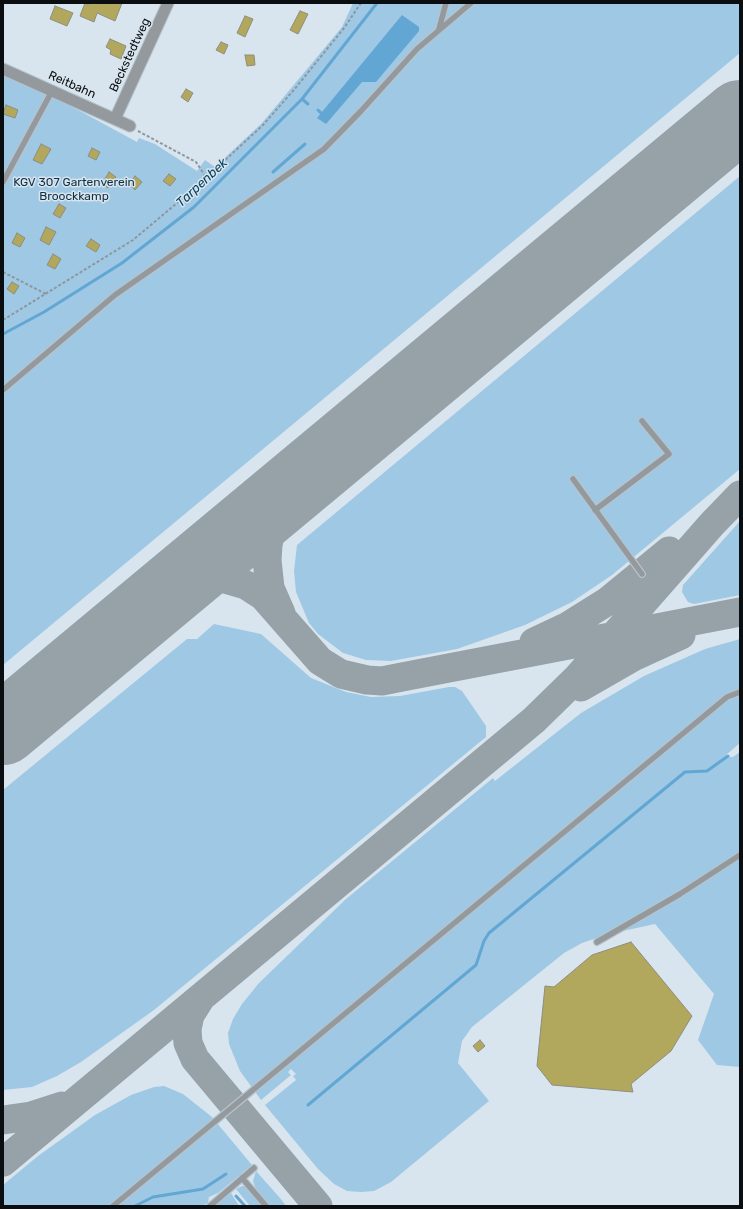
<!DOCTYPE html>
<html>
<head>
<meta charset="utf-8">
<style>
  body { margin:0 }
  #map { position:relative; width:743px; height:1209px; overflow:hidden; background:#d8e5ee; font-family:Rubik,sans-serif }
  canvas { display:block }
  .frame { position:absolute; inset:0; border:4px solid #0a0e11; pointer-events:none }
</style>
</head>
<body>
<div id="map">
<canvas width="743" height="1209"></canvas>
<div class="frame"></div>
</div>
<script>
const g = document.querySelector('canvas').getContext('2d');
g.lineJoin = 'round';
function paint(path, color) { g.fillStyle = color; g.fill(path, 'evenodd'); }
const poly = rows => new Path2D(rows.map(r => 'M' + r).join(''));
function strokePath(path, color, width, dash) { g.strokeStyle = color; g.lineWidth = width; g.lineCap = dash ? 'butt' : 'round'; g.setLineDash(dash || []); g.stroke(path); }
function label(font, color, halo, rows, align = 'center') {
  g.font = font + ' Rubik,sans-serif'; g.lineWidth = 3; g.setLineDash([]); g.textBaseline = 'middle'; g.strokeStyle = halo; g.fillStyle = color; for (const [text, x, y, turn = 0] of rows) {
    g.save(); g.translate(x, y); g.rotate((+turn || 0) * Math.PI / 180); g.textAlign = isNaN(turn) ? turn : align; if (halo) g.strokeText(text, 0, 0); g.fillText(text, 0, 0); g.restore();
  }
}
const green = poly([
  [353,3,740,3,740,53,3,665,3,73,45,92,137,142,139,138,155,144,197,171,205,160,215,167,262,123,342,27],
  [740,176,740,469,612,575,572,602,525,625,457,649,391,661,366,660,343,653,318,634,309,623,296,592,294,571,297,545],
  [740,521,740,595,694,604,688,602,682,592,683,585],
  [214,624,261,634,311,678,346,692,371,697,400,696,449,687,455,687,462,691,486,726,486,737,154,1010,81,1062,57,1076,32,1087,3,1090,3,790,187,639,197,639],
  [740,639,740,743,726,755,730,757,733,757,740,752,740,852,678,891,597,938,582,943,564,953,472,1027,462,1041,458,1063,489,1101,391,1182,374,1191,361,1192,347,1191,334,1184,318,1169,265,1105,296,1080,293,1076,296,1074,291,1069,288,1072,291,1075,261,1100,240,1071,229,1044,228,1033,233,1019,242,1004,259,983,346,899,493,778,495,781,581,713,644,676,705,649],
  [740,858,740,1067,717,1065,698,1040,714,994,655,924,618,932],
  [164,1086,183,1094,212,1117,252,1165,218,1193,209,1197,208,1203,201,1206,3,1206,3,1185,38,1156,95,1115,131,1095,154,1087],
  [256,1171,280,1198,286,1206,269,1206,256,1190,253,1181],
  [242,1186,245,1186,263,1206,250,1206,236,1189],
  [231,1193,239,1206,214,1206]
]);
const water = poly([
  [402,15,419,27,419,31,376,82,362,82,326,124,317,118]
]);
const stream = poly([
  [302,99,308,104],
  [318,110,321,113],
  [273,172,305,144],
  [3,334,44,312,122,263,194,207,302,99,377,3],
  [308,1105,476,965,484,941,489,933,685,772,707,771,728,756],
  [236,1196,245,1206],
  [135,1206,153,1197,203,1189,226,1174]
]);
const taxiway = poly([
  [168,592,186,583,209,578,222,578,246,585,263,596,320,661,341,674,367,680,382,681,402,677,740,612],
  [281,613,270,588,267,560,268,545,271,529,276,514,294,487],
  [534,642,568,626,608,601,669,551],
  [581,687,635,656,681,635],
  [200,999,190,1015,187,1029,188,1043,195,1059,318,1206],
  [3,1120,31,1116,62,1106],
  [3,1162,534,720,576,679,712,524,740,495]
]);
const runway = poly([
  [3,729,740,116]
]);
const building = poly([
  [85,3,88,5,89,3,122,3,115,21,97,13,94,22,80,16,85,3],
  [55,6,73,13,67,26,50,19,55,6],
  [300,11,308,14,298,34,290,30,300,11],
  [245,16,253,19,245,37,237,33,245,16],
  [110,39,126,46,121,59,110,54,111,50,106,47,110,39],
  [221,42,228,45,224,54,216,50,221,42],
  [245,55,254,55,255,65,247,66,245,55],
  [186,89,193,93,188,102,181,97,186,89],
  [6,105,18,110,15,118,3,114,6,105],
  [41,144,51,149,42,164,33,160,41,144],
  [92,148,100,152,96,160,88,156,92,148],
  [109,172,116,177,108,188,102,184,109,172],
  [169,174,176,179,170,186,163,181,169,174],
  [135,176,142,182,135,190,129,184,135,176],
  [59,204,66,208,60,218,53,214,59,204],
  [46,227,56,232,49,245,40,240,46,227],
  [17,233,25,238,20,247,12,243,17,233],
  [91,239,100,245,96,252,86,246,91,239],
  [53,254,61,259,55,269,47,265,53,254],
  [12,282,19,286,14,294,7,289,12,282],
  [631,942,692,1016,671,1051,631,1084,633,1092,552,1085,537,1066,545,986,554,987,592,955,631,942],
  [480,1040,485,1046,478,1052,473,1046,480,1040]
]);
const path = poly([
  [138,131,196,162,204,174,205,179],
  [3,272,46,294],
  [3,320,133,240,195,188,263,125,293,91,344,28,361,3]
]);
const service = poly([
  [439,29,446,3],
  [3,182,52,91],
  [3,390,115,295,324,149,361,111,417,49,471,3],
  [573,479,642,574],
  [595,510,669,454,642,421],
  [597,942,680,894,740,855],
  [242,1178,266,1206],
  [113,1206,727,697,740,692],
  [210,1206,254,1168]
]);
const minor = poly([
  [3,69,130,126],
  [115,119,168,3]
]);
const streetNames = [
  ["Beckstedtweg",130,55,-65],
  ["Reitbahn",72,85,24]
];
const parkNames = [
  ["KGV 307 Gartenverein",74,183],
  ["Broockkamp",74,197]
];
const waterNames = [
  ["Tarpenbek",202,183,-43]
];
paint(green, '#9fc8e5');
paint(water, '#62a7d4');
strokePath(stream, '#62a7d4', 3);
strokePath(taxiway, '#96a1a8', 29);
strokePath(runway, '#96a1a8', 72);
paint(building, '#b1a75d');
strokePath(building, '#8f8d80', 1);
strokePath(service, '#b7c3cb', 8);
strokePath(minor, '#b7c3cb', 13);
strokePath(path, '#8d979e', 2, [3, 2]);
strokePath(service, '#93999d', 5.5);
strokePath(minor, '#93999d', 11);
label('12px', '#0a0e11', '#d8e5ee', streetNames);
label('12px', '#102f42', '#d8e5ee', parkNames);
label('italic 13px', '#084260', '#d8e5ee', waterNames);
</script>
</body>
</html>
